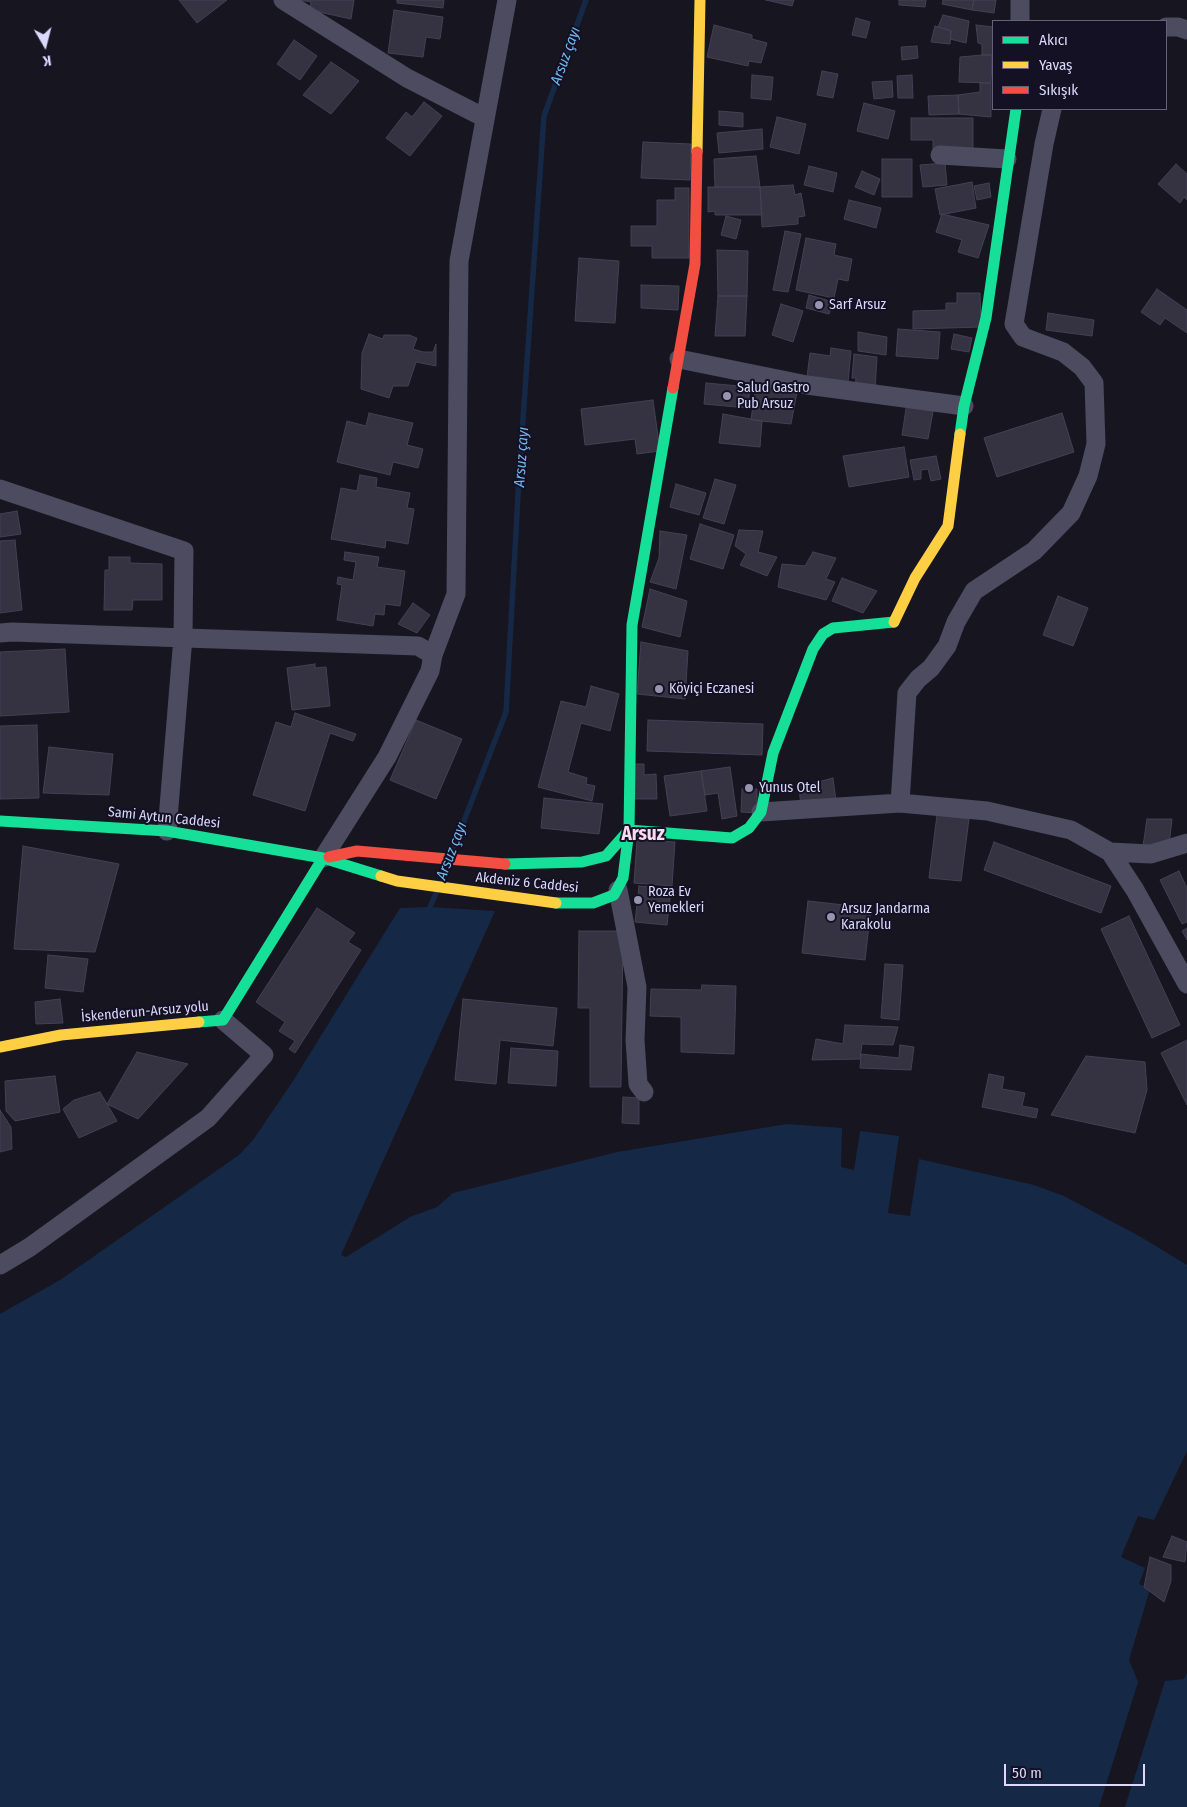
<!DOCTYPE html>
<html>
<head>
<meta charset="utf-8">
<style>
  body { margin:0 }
  #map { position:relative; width:1187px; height:1807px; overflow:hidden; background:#171520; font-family:"Fira Sans Condensed",sans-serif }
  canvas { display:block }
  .legend { position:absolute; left:992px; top:20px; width:175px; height:90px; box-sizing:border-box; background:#141124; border:1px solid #64617a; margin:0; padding:6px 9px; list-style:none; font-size:15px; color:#dbd8fb }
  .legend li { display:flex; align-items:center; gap:10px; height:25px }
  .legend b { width:25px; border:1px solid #64617a }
  .north { position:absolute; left:20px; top:20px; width:50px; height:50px; -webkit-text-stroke:4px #141124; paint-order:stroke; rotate:172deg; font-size:14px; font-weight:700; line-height:20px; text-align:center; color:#dbd8fb }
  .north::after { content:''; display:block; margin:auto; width:18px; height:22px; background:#dbd8fb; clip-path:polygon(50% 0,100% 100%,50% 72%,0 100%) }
  .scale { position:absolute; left:1004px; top:1764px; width:141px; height:22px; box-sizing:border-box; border:2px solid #dbd8fb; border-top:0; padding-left:6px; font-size:15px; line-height:18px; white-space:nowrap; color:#dbd8fb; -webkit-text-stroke:4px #141124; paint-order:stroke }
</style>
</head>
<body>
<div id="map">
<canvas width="1187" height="1807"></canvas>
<ul class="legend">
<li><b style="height:6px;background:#16e098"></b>Akıcı</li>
<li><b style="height:6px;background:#ffcf43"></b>Yavaş</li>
<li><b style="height:6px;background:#f24e42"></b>Sıkışık</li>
</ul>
<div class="north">K</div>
<div class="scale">50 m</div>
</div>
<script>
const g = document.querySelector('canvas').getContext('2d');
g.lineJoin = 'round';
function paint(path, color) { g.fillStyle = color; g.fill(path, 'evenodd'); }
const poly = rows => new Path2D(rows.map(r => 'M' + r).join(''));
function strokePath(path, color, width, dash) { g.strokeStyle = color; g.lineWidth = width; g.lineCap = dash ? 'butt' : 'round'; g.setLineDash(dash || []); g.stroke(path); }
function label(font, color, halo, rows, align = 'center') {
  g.font = font + ' "Fira Sans Condensed",sans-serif'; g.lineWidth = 4; g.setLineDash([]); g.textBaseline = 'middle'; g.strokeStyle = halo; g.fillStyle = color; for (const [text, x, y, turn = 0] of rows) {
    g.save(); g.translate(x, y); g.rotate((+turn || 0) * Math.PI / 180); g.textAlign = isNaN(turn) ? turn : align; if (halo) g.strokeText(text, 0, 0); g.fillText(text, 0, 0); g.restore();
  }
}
const water = poly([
  [430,907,495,911,341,1255,346,1257,410,1217,437,1207,453,1193,617,1152,787,1124,842,1128,841,1167,854,1170,860,1131,899,1136,888,1213,910,1216,919,1159,1034,1185,1064,1196,1141,1237,1187,1265,1187,1451,1154,1520,1138,1516,1121,1557,1145,1568,1139,1584,1150,1589,1129,1660,1138,1682,1099,1807,0,1807,0,1314,60,1280,239,1155,253,1140,293,1081,400,908],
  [1187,1673,1187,1807,1125,1807,1165,1681,1184,1679]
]);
const stream = poly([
  [452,852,506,712,519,477,544,116,586,0],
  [430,907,436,893]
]);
const building = poly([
  [179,0,227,0,197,23,179,0],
  [300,0,354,0,351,19,310,10,311,2,300,0],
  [397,0,444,0,443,8,397,3,397,0],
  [766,0,794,0,792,6,766,0],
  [899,0,926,0,925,7,899,5,899,0],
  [943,0,974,0,972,10,942,4,943,0],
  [974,0,996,0,994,13,972,10,974,0],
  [394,10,443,17,440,39,426,37,423,57,388,53,394,10],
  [943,15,969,21,966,43,950,39,951,31,938,27,943,15],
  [856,18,870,22,866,38,852,35,856,18],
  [714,25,752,35,752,39,767,43,761,63,749,61,748,66,707,57,714,25],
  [976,25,993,27,993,55,982,55,982,44,978,43,976,25],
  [935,26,951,31,950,44,931,42,935,26],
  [294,40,317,56,300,80,277,64,294,40],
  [917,46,918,58,902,60,901,47,917,46],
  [982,55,992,55,991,83,959,82,960,57,982,55],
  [331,62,359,81,331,114,303,95,331,62],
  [822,71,838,74,833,98,817,95,822,71],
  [752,75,773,77,771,100,751,98,752,75],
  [912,75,913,98,898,98,897,76,912,75],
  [892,81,893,97,874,99,872,82,892,81],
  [980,83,991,83,991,117,959,114,958,95,980,92,980,83],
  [958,95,959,114,929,115,928,96,958,95],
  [424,102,442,116,410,156,386,138,406,112,412,117,424,102],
  [864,103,895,111,888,139,857,131,864,103],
  [719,111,743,113,743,127,719,125,719,111],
  [777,117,806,124,799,154,770,147,777,117],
  [911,118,973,118,973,152,933,152,933,140,911,140,911,118],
  [762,129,763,149,719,153,717,133,762,129],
  [643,142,691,144,690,180,641,178,643,142],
  [756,156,760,187,715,187,714,159,756,156],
  [882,159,912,159,912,197,882,197,882,159],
  [945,163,947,185,923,187,920,165,945,163],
  [1176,164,1187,174,1187,200,1184,197,1180,203,1158,184,1176,164],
  [809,166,837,173,833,192,804,185,809,166],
  [862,171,880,179,874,195,855,187,862,171],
  [972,182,976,208,940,215,935,189,972,182],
  [989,183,991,197,977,200,974,186,989,183],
  [793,185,795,195,801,193,805,216,798,217,798,224,762,227,760,187,793,185],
  [708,187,760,187,762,215,715,215,715,211,708,212,708,187],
  [675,188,689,188,689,258,652,258,652,246,631,246,631,226,657,226,657,200,675,200,675,188],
  [849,200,881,208,876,228,844,219,849,200],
  [942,214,989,225,978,258,958,252,962,240,936,232,942,214],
  [726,216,741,220,736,239,721,235,726,216],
  [785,231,801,234,788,292,773,290,785,231],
  [806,238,836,244,834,255,852,259,848,281,838,279,834,298,796,290,806,238],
  [717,250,748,251,747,296,718,296,717,250],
  [579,258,619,261,615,323,575,321,579,258],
  [641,285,679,286,678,310,641,308,641,285],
  [1157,289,1187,310,1187,333,1165,318,1160,325,1141,312,1157,289],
  [957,293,980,293,981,327,913,329,913,311,946,310,946,303,957,303,957,293],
  [809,295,833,302,829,314,806,308,809,295],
  [718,296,747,296,745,336,715,336,718,296],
  [781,304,803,311,793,342,772,335,781,304],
  [1048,313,1094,320,1092,336,1046,330,1048,313],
  [898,329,940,332,938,359,896,356,898,329],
  [858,332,887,337,886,355,858,351,858,332],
  [369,334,383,339,384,335,409,335,417,338,413,349,423,352,433,352,436,344,436,366,416,362,408,386,393,386,389,398,361,389,362,353,369,334],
  [954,334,972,338,969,352,951,349,954,334],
  [831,348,851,351,848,382,807,377,810,353,830,356,831,348],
  [854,354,877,357,875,390,855,388,856,378,852,378,854,354],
  [706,383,750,387,748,408,704,404,706,383],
  [756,383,797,392,791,424,751,420,756,383],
  [653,400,660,451,637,454,635,439,585,445,581,409,653,400],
  [907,402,934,406,928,439,902,435,907,402],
  [369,413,413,423,407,445,423,449,418,468,393,462,390,475,337,462,347,421,366,426,369,413],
  [1062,413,1074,452,997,477,984,438,1062,413],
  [723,414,762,421,760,447,719,443,723,414],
  [904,447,909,477,849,487,843,456,904,447],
  [936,456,941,479,931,481,928,469,921,470,921,479,914,480,910,460,936,456],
  [360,475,377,478,376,487,410,493,407,508,414,509,408,544,386,540,385,548,331,539,341,488,357,491,360,475],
  [715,479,736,485,724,524,703,518,715,479],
  [676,484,706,493,699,515,670,507,676,484],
  [17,511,21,534,0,537,0,514,17,511],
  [700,524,734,535,723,569,690,559,700,524],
  [739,530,763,531,758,552,777,557,767,576,740,565,746,554,735,546,739,530],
  [660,531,687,535,676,589,650,582,659,558,660,531],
  [15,540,22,610,0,613,0,541,15,540],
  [345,552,379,557,377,567,405,571,400,606,385,604,384,615,375,614,373,626,337,620,342,585,337,584,338,577,353,580,356,562,344,560,345,552],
  [813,552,836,558,826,579,835,582,826,600,778,587,782,564,805,566,813,552],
  [109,557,130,557,130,563,162,564,162,600,133,600,132,610,104,610,105,570,109,570,109,557],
  [842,578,877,591,863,613,832,601,842,578],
  [650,589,687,601,680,637,642,627,650,589],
  [1058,596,1088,608,1073,646,1043,635,1058,596],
  [413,603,430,615,417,633,398,624,413,603],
  [641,642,688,651,685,699,637,694,641,642],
  [65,649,69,712,0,716,0,652,65,649],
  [315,664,315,668,326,667,330,706,292,710,287,668,315,664],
  [591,686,619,694,610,731,581,723,568,772,587,778,586,784,595,786,592,801,538,787,561,701,586,707,591,686],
  [295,713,356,734,353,741,330,733,305,811,253,795,276,722,291,727,295,713],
  [416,720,462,739,436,799,390,780,416,720],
  [648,720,763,724,762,755,647,751,648,720],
  [37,725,39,798,0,799,0,726,37,725],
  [49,747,113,754,109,795,43,793,49,747],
  [633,764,644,764,644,775,656,774,657,799,633,799,633,764],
  [730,767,737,816,722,819,718,793,705,795,701,771,730,767],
  [701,771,707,811,670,816,664,776,701,771],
  [833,778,836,801,801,807,799,787,833,778],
  [742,789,757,789,757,813,741,812,742,789],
  [544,798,603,804,599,834,541,828,544,798],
  [937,815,969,819,961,881,929,878,937,815],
  [1147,819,1172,819,1169,845,1143,846,1147,819],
  [637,840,675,842,672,886,634,883,637,840],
  [994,842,1111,886,1101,913,984,870,994,842],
  [23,846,119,864,95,952,14,949,23,846],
  [1179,871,1187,888,1187,922,1182,924,1160,880,1179,871],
  [639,886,671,889,667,925,635,922,639,886],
  [808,901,871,908,865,960,802,953,808,901],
  [317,908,355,933,348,942,361,950,295,1053,289,1049,295,1041,279,1031,285,1022,256,1002,317,908],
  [1129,916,1180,1025,1152,1038,1101,929,1129,916],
  [1187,928,1187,940,1182,931,1187,928],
  [579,931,623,931,621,1087,590,1087,590,1008,578,1008,579,931],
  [48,955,88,959,83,992,45,988,48,955],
  [885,964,903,965,899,1020,881,1018,885,964],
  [702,985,736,986,734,1054,681,1052,681,1017,650,1016,651,989,701,990,702,985],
  [60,999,63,1023,36,1024,35,1002,60,999],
  [463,999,557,1008,553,1046,500,1040,496,1084,455,1080,463,999],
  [845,1025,898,1027,893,1045,862,1044,860,1059,812,1060,816,1039,843,1044,845,1025],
  [1187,1040,1187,1105,1161,1053,1187,1040],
  [900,1045,914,1047,911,1070,860,1068,861,1054,899,1058,900,1045],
  [511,1048,558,1051,556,1086,508,1083,511,1048],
  [137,1052,188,1064,138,1119,107,1104,137,1052],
  [1086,1056,1145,1062,1147,1090,1135,1133,1051,1115,1086,1056],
  [989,1074,1004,1077,1002,1089,1025,1093,1022,1106,1038,1109,1036,1118,982,1107,989,1074],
  [55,1076,60,1112,15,1121,6,1111,5,1081,55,1076],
  [100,1092,117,1121,79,1138,63,1109,74,1100,100,1092],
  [623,1097,639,1098,639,1124,622,1123,623,1097],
  [0,1110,11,1127,12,1149,0,1152,0,1110],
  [1172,1536,1187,1542,1185,1562,1163,1557,1172,1536],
  [1150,1557,1171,1565,1171,1581,1164,1602,1144,1587,1150,1557]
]);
const street = poly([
  [283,0,407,78,485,118],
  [1020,0,1020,21],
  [1166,27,1178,27,1187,30],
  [940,155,1007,159],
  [679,359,807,385,964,406],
  [0,489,184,551,183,637,167,831],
  [0,633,12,632,418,646,433,655],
  [900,803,907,693,918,679,931,668,947,646,956,622,974,591,1034,551,1071,513,1088,476,1096,444,1094,383,1082,367,1063,352,1023,337,1014,324,1044,144,1052,109],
  [761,812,900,803,987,811,1071,830,1110,852,1135,890,1187,984],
  [1110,852,1151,854,1187,843],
  [323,858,387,757,430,671,433,655,456,594,459,261,507,0],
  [618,890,637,987,635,1040,638,1084,644,1092],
  [0,1265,30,1247,208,1118,264,1055,223,1020]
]);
const fast = poly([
  [960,434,964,406,986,318,1016,109],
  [0,821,167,831,323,858,381,876],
  [629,830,732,838,749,828,761,812,773,753,813,649,823,634,833,628,894,622],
  [505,864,582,862,606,856,629,830],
  [556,903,593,903,614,895,623,878,629,830,632,625,673,388],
  [199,1022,223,1020,323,858]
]);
const slow = poly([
  [697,152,700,0],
  [894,622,915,578,948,526,960,434],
  [381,876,397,881,556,903],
  [0,1047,61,1035,199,1022]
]);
const jam = poly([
  [673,388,695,264,697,152],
  [329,857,357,851,505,864]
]);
const markers = [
  [819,305,5,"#9694ae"],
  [727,396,5,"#9694ae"],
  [659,689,5,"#9694ae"],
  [749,788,5,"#9694ae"],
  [638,900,5,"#9694ae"],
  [831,917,5,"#9694ae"]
];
const poiNames = [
  ["Sarf Arsuz",829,305],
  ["Salud Gastro",737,388],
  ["Pub Arsuz",737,404],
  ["Köyiçi Eczanesi",669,689],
  ["Yunus Otel",759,788],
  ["Roza Ev",648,892],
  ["Yemekleri",648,908],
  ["Arsuz Jandarma",841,909],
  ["Karakolu",841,925]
];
const streetNames = [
  ["Sami Aytun Caddesi",164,818,6],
  ["Akdeniz 6 Caddesi",527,883,6],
  ["İskenderun-Arsuz yolu",145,1012,-5]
];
const waterNames = [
  ["Arsuz çayı",566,56,-70],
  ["Arsuz çayı",522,457,-86],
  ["Arsuz çayı",452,851,-69]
];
const districtNames = [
  ["Arsuz",643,835]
];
paint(water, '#152946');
strokePath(stream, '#152946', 5.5);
paint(building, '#353342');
strokePath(building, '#434153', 1);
strokePath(street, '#4c4b5f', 19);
strokePath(fast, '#16e098', 11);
strokePath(slow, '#ffcf43', 11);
strokePath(jam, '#f24e42', 11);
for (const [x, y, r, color] of markers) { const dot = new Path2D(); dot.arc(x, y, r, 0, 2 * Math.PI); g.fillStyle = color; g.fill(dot); strokePath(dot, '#141124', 2); }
label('14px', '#dbd8fb', '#141124', poiNames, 'left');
label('14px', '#dbd8fb', '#141124', streetNames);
label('italic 15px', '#70b9f1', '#141124', waterNames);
label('bold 19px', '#fbdaf0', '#141124', districtNames);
</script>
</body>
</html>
